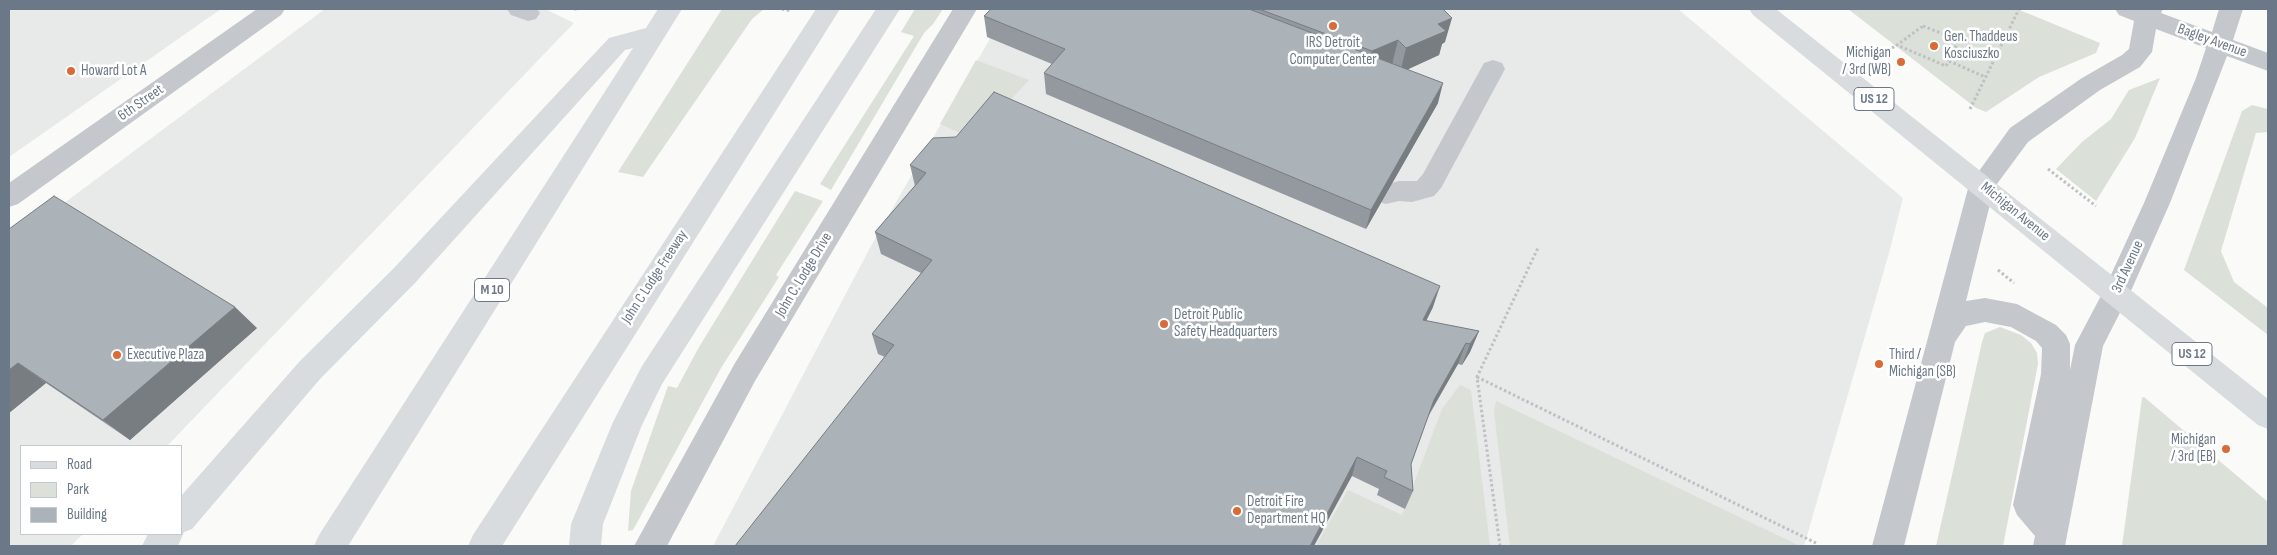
<!DOCTYPE html>
<html>
<head>
<meta charset="utf-8">
<style>
  body { margin:0 }
  #map { position:relative; width:2277px; height:555px; overflow:hidden; background:#fafaf8; font-family:"Sofia Sans Condensed",sans-serif }
  canvas { display:block }
  .frame { position:absolute; inset:0; border:10px solid #6b7887; pointer-events:none }
  .legend { position:absolute; left:20px; top:445px; width:162px; height:90px; box-sizing:border-box; background:#fff; border:1px solid #c4c9cf; margin:0; padding:6px 9px; list-style:none; font-size:15px; color:#6b7887 }
  .legend li { display:flex; align-items:center; gap:10px; height:25px }
  .legend b { width:25px; border:1px solid #c4c9cf }
</style>
</head>
<body>
<div id="map">
<canvas width="2277" height="555"></canvas>
<div class="frame"></div>
<ul class="legend">
<li><b style="height:6px;background:#d8dcdf"></b>Road</li>
<li><b style="height:14px;background:#dbe0d9"></b>Park</li>
<li><b style="height:14px;background:#abb2b8"></b>Building</li>
</ul>
</div>
<script>
const g = document.querySelector('canvas').getContext('2d');
g.lineJoin = 'round';
function paint(path, color) { g.fillStyle = color; g.fill(path, 'evenodd'); }
const poly = rows => new Path2D(rows.map(r => 'M' + r).join(''));
function strokePath(path, color, width, dash) { g.strokeStyle = color; g.lineWidth = width; g.lineCap = dash ? 'butt' : 'round'; g.setLineDash(dash || []); g.stroke(path); }
function label(font, color, halo, rows, align = 'center') {
  g.font = font + ' "Sofia Sans Condensed",sans-serif'; g.lineWidth = 5; g.setLineDash([]); g.textBaseline = 'middle'; g.strokeStyle = halo; g.fillStyle = color; for (const [text, x, y, turn = 0] of rows) {
    g.save(); g.translate(x, y); g.rotate((+turn || 0) * Math.PI / 180); g.textAlign = isNaN(turn) ? turn : align; if (halo) g.strokeText(text, 0, 0); g.fillText(text, 0, 0); g.restore();
  }
}
const built = poly([
  [9,9,221,9,9,157],
  [325,9,545,9,574,23,167,446,21,446,21,534,83,534,71,546,9,546,9,244],
  [1007,9,1678,9,1903,198,1889,253,1804,546,713,546,872,244]
]);
const green = poly([
  [722,9,764,9,752,19,643,177,618,172],
  [915,9,943,9,933,24,924,33,831,190,820,184,914,36,901,32],
  [1848,9,2017,9,2100,43,2096,53,2039,77,1986,112,1976,108],
  [976,60,1029,80,974,139,940,124],
  [2160,78,2135,138,2096,201,2056,169,2082,142,2111,119,2129,90],
  [2252,105,2268,109,2268,132,2256,133,2221,251,2234,282,2268,308,2268,335,2184,270,2242,111],
  [795,191,823,201,776,275,779,277,721,368,633,530,628,531,631,491,668,386,677,388,699,347],
  [2000,327,2021,335,2031,343,2037,353,2038,364,2003,546,1936,546,1982,342,1985,333],
  [1460,385,1471,390,1490,546,1316,546,1348,490,1402,515,1442,409],
  [2144,397,2268,502,2268,546,2122,546,2142,398],
  [1496,401,1798,545,1797,546,1510,546,1494,411]
]);
const path = poly([
  [574,9,577,9],
  [782,9,791,11],
  [1923,26,1959,40,1946,66,1897,45,1923,26],
  [1892,48,1897,45],
  [1949,61,1985,77],
  [1970,109,2019,9],
  [2048,169,2096,206],
  [1998,270,2014,283],
  [1477,377,1816,543],
  [1500,546,1477,377,1538,248]
]);
const minor = poly([
  [257,9,285,9,281,15,18,204,9,207,9,183,257,9],
  [507,9,537,9,540,13,536,19,528,21,511,15,507,9],
  [953,9,977,9,755,381,667,546,634,546,735,363,953,9],
  [2115,9,2163,9,2161,13,2212,32,2219,9,2243,9,2233,40,2268,53,2268,71,2227,56,2170,203,2130,293,2103,346,2065,546,2033,546,2035,536,2017,515,2013,505,2041,374,2042,348,2036,341,2011,327,1985,322,1966,326,1955,342,1904,546,1872,546,1969,185,2010,128,2082,78,2122,55,2129,49,2134,21,2119,15,2115,9],
  [2156,29,2206,48,2196,78,2144,203,2104,290,2075,345,2070,370,2070,344,2066,335,2056,325,2017,304,1985,298,1966,301,1994,188,2028,142,2100,90,2140,67,2152,52,2156,29],
  [1493,60,1502,63,1505,69,1441,188,1434,196,1412,202,1399,201,1386,204,1377,201,1373,194,1377,187,1399,181,1417,181,1423,174,1484,63,1493,60]
]);
const major = poly([
  [1749,9,1776,9,2268,399,2268,429,2258,425,1753,15,1749,9]
]);
const highway = poly([
  [658,9,682,9,348,546,314,546,319,535,633,48,625,50,414,284,320,379,192,529,184,532,178,546,142,546,148,534,181,534,181,496,300,361,394,268,609,38,646,28,658,9],
  [816,9,840,9,502,546,468,546,473,535,816,9],
  [876,9,900,9,662,384,642,425,603,524,601,546,569,546,571,524,613,422,642,366,876,9]
]);
const wall = poly([
  [991,9,1443,9,1445,42,1442,44,1439,55,1408,69,1438,103,1366,229,1046,94,1044,73,1052,64,987,37,984,16],
  [910,165,1433,307,1426,321,1479,331,1470,352,1462,365,1458,364,1428,417,1411,464,1413,491,1405,509,1377,495,1379,489,1352,476,885,357,878,354,872,334,921,273,881,254,875,232,915,186],
  [9,229,257,328,130,440,46,383,9,413]
]);
const shadedWall = poly([
  [1452,18,1445,42,1442,44,1439,55,1400,73,1406,48,1438,24],
  [1398,40,1392,65,1366,76,1372,51],
  [1443,83,1438,103,1366,229,1371,210],
  [1440,286,1433,307,1416,341,1423,320],
  [235,307,257,328,130,440,103,420],
  [1479,331,1470,352,1462,365,1470,344],
  [1466,343,1458,364,1426,419,1434,400],
  [18,363,46,383,9,413,9,370],
  [1357,457,1352,476,1314,546,1310,546]
]);
const building = poly([
  [991,9,1249,9,1443,83,1371,210,1044,73,1065,49,984,16,991,9],
  [1259,9,1443,9,1452,18,1438,24,1446,31,1406,48,1398,40,1372,51,1259,9],
  [994,92,1440,286,1423,320,1479,331,1470,344,1466,343,1434,400,1411,464,1413,491,1384,477,1387,471,1357,457,1310,546,735,546,894,345,872,334,932,260,875,232,926,173,910,165,933,138,956,137,994,92],
  [54,196,235,307,103,420,18,363,9,370,9,229,54,196]
]);
const markers = [
  [1333,26,5,"#da6a37"],
  [1934,46,5,"#da6a37"],
  [1901,62,5,"#da6a37"],
  [71,71,5,"#da6a37"],
  [1164,324,5,"#da6a37"],
  [117,355,5,"#da6a37"],
  [1879,364,5,"#da6a37"],
  [2226,449,5,"#da6a37"],
  [1237,511,5,"#da6a37"]
];
const shields = [
  [1874,99,40],
  [492,290,35],
  [2192,354,40]
];
const shieldNames = [
  ["US 12",1874,99],
  ["M 10",492,290],
  ["US 12",2192,354]
];
const poiNames = [
  ["Gen. Thaddeus",1944,37],
  ["Kosciuszko",1944,54],
  ["IRS Detroit",1333,43,"center"],
  ["Computer Center",1333,60,"center"],
  ["Michigan",1891,53,"right"],
  ["/ 3rd (WB)",1891,70,"right"],
  ["Howard Lot A",81,71],
  ["Detroit Public",1174,315],
  ["Safety Headquarters",1174,332],
  ["Executive Plaza",127,355],
  ["Third /",1889,355],
  ["Michigan (SB)",1889,372],
  ["Michigan",2216,440,"right"],
  ["/ 3rd (EB)",2216,457,"right"],
  ["Detroit Fire",1247,502],
  ["Department HQ",1247,519]
];
const streetNames = [
  ["Bagley Avenue",2212,41,20],
  ["6th Street",141,103,-35],
  ["Michigan Avenue",2015,212,39],
  ["3rd Avenue",2128,267,-65],
  ["John C. Lodge Drive",804,275,-59],
  ["John C Lodge Freeway",655,277,-57]
];
paint(built, '#e8e9e9');
paint(green, '#dbe0d9');
strokePath(path, '#bec0c3', 3, [2.5, 2.5]);
paint(minor, '#c4c7cb');
paint(major, '#d8dcdf');
paint(highway, '#d8dcdf');
paint(wall, '#93999e');
paint(shadedWall, '#787d81');
paint(building, '#abb2b8');
strokePath(building, '#787d81', 1);
for (const [x, y, r, color] of markers) { const dot = new Path2D(); dot.arc(x, y, r, 0, 2 * Math.PI); g.fillStyle = color; g.fill(dot); strokePath(dot, '#fff', 2); }
for (const [x, y, w] of shields) { const box = new Path2D(); box.roundRect(x - w / 2, y - 11.5, w, 23, 4); g.fillStyle = '#fff'; g.fill(box); strokePath(box, '#6b7887', 1); }
label('bold 14px', '#6b7887', null, shieldNames);
label('15px', '#6b7887', '#fff', poiNames, 'left');
label('15px', '#6b7887', '#fff', streetNames);
</script>
</body>
</html>
